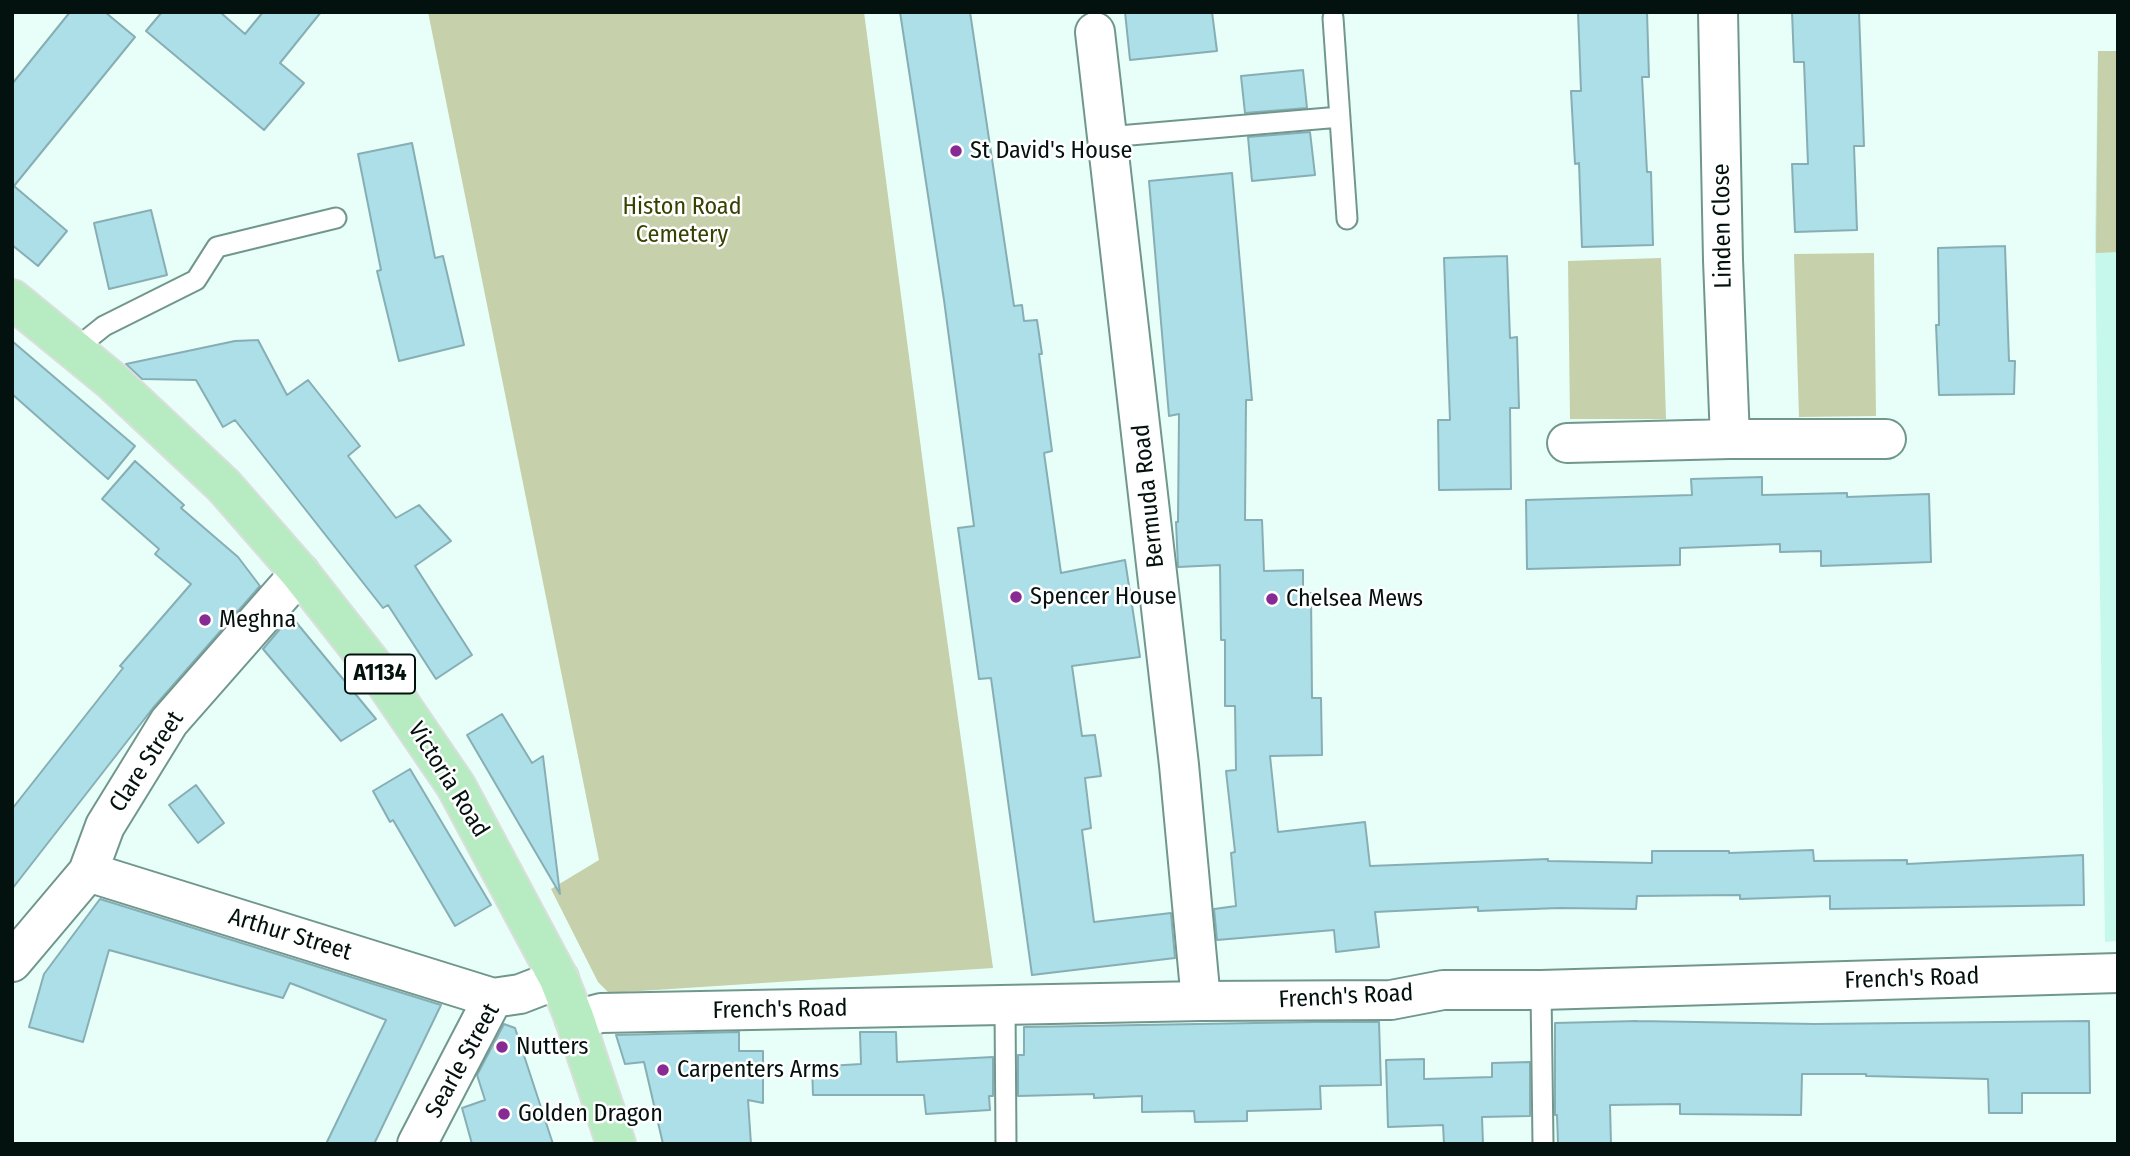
<!DOCTYPE html>
<html>
<head>
<meta charset="utf-8">
<style>
  body { margin:0 }
  #map { position:relative; width:2130px; height:1156px; overflow:hidden; background:#e7fff8; font-family:"Fira Sans Condensed",sans-serif }
  canvas { display:block }
  .frame { position:absolute; inset:0; border:14px solid #04120f; pointer-events:none }
</style>
</head>
<body>
<div id="map">
<canvas width="2130" height="1156"></canvas>
<div class="frame"></div>
</div>
<script>
const g = document.querySelector('canvas').getContext('2d');
g.lineJoin = 'round';
function paint(path, color) { g.fillStyle = color; g.fill(path, 'evenodd'); }
const poly = rows => new Path2D(rows.map(r => 'M' + r).join(''));
function strokePath(path, color, width, dash) { g.strokeStyle = color; g.lineWidth = width; g.lineCap = dash ? 'butt' : 'round'; g.setLineDash(dash || []); g.stroke(path); }
function label(font, color, halo, rows, align = 'center') {
  g.font = font + ' "Fira Sans Condensed",sans-serif'; g.lineWidth = 5; g.setLineDash([]); g.textBaseline = 'middle'; g.strokeStyle = halo; g.fillStyle = color; for (const [text, x, y, turn = 0] of rows) {
    g.save(); g.translate(x, y); g.rotate((+turn || 0) * Math.PI / 180); g.textAlign = isNaN(turn) ? turn : align; if (halo) g.strokeText(text, 0, 0); g.fillText(text, 0, 0); g.restore();
  }
}
const built = poly([
  [2098,51,2118,51,2118,941,2105,942,2095,238]
]);
const green = poly([
  [428,12,864,12,931,525,993,968,609,993,598,982,551,889,599,860],
  [2098,51,2118,51,2118,252,2096,253],
  [1874,253,1876,416,1799,417,1794,254],
  [1661,258,1666,419,1570,419,1568,261]
]);
const building = poly([
  [70,12,105,12,135,37,14,186,67,231,38,266,12,245,12,84,70,12],
  [162,12,220,12,245,34,263,12,321,12,280,63,304,83,264,130,146,31,162,12],
  [900,12,970,12,1014,306,1022,305,1024,321,1037,320,1042,354,1039,354,1052,451,1044,453,1061,573,1125,560,1140,657,1072,666,1082,736,1095,735,1101,776,1085,778,1091,828,1082,830,1094,922,1171,913,1175,958,1032,975,991,678,979,679,958,528,974,526,944,300,900,12],
  [1125,12,1212,12,1217,51,1130,60,1125,12],
  [1578,12,1647,12,1649,77,1642,77,1647,172,1651,172,1653,245,1582,247,1579,163,1575,164,1571,91,1581,91,1578,12],
  [1792,12,1859,12,1864,146,1854,146,1857,230,1795,232,1792,164,1808,164,1804,62,1794,62,1792,12],
  [1303,70,1307,108,1245,113,1241,76,1303,70],
  [1310,132,1315,175,1252,181,1248,137,1310,132],
  [412,143,435,258,443,256,464,345,399,361,377,271,381,270,358,154,412,143],
  [1232,173,1252,400,1246,400,1245,520,1262,520,1264,571,1303,570,1303,593,1311,593,1312,698,1321,698,1322,755,1270,756,1278,832,1365,822,1370,866,1548,859,1548,861,1652,863,1652,851,1729,851,1729,853,1813,850,1814,861,1907,860,1907,864,2083,855,2084,905,1830,909,1830,896,1740,899,1740,895,1637,896,1636,909,1560,908,1478,911,1478,907,1375,912,1379,947,1336,952,1334,930,1217,940,1214,909,1236,906,1231,853,1235,852,1226,771,1236,770,1235,706,1225,706,1225,640,1221,640,1220,565,1178,567,1176,522,1178,522,1179,414,1169,416,1149,181,1232,173],
  [151,210,167,275,109,289,94,223,151,210],
  [2005,246,2009,361,2015,361,2014,394,1939,395,1936,325,1939,325,1938,248,2005,246],
  [1507,256,1510,338,1517,337,1519,408,1510,408,1511,489,1439,490,1438,420,1450,420,1444,258,1507,256],
  [258,340,287,395,308,380,360,446,348,456,396,518,419,505,451,541,415,566,472,655,436,679,388,605,383,608,235,420,223,427,196,380,142,379,126,364,235,341,258,340],
  [12,341,135,446,108,479,12,394,12,341],
  [135,461,184,505,181,508,238,557,260,586,153,708,12,889,12,809,123,668,120,666,191,584,155,554,159,549,102,499,135,461],
  [1762,477,1762,495,1847,493,1847,497,1929,494,1931,562,1821,566,1821,551,1780,552,1780,544,1680,548,1680,565,1527,569,1526,500,1692,495,1691,479,1762,477],
  [291,616,376,719,341,741,263,649,291,616],
  [502,714,532,763,543,756,560,894,467,735,502,714],
  [410,769,491,905,455,926,393,820,390,822,373,791,410,769],
  [196,785,224,823,198,843,169,805,196,785],
  [100,899,441,1005,374,1144,326,1144,386,1020,290,983,283,998,109,950,83,1042,29,1027,44,974,100,899],
  [1637,1021,1815,1024,2089,1021,2090,1093,2022,1093,2022,1113,1989,1113,1988,1079,1866,1076,1866,1074,1802,1074,1801,1115,1680,1114,1680,1104,1610,1105,1611,1144,1558,1144,1557,1115,1555,1115,1555,1023,1637,1021],
  [1314,1022,1379,1022,1381,1085,1320,1086,1321,1109,1247,1111,1247,1121,1195,1122,1194,1111,1142,1112,1142,1096,1094,1098,1094,1094,1018,1096,1018,1055,1024,1055,1024,1027,1314,1022],
  [504,1024,515,1028,553,1144,472,1144,462,1108,485,1100,477,1075,504,1024],
  [739,1032,739,1051,763,1051,763,1103,748,1100,751,1144,663,1144,644,1062,625,1064,616,1035,739,1032],
  [860,1032,896,1032,897,1062,993,1057,993,1096,989,1096,990,1110,926,1114,924,1095,813,1095,812,1067,861,1064,860,1032],
  [1424,1059,1424,1079,1492,1077,1492,1063,1530,1062,1530,1116,1482,1117,1483,1144,1444,1144,1443,1125,1388,1127,1386,1060,1424,1059]
]);
const lane = poly([
  [1333,18,1347,219],
  [1107,137,1340,117],
  [74,350,104,326,196,280,217,247,336,218],
  [1541,990,1543,1144],
  [1005,1006,1006,1144]
]);
const street = poly([
  [1718,12,1723,260,1730,439],
  [1095,32,1179,765,1201,1001],
  [1567,443,1730,439,1886,439],
  [88,872,493,998],
  [12,962,88,872,105,826,169,722,300,573],
  [575,1020,601,1013,1201,1001,1391,1000,1443,990,1541,990,2118,973],
  [417,1144,493,998,520,994,559,979]
]);
const primary = poly([
  [12,299,111,380,224,486,300,573,381,676,456,786,559,979,575,1020,616,1144]
]);
const markers = [
  [956,151,7,"#882a94"],
  [1016,597,7,"#882a94"],
  [1272,599,7,"#882a94"],
  [205,620,7,"#882a94"],
  [502,1047,7,"#882a94"],
  [663,1070,7,"#882a94"],
  [504,1114,7,"#882a94"]
];
const shields = [
  [380,674,70]
];
const shieldNames = [
  ["A1134",380,674]
];
const poiNames = [
  ["St David's House",970,151],
  ["Spencer House",1030,597],
  ["Chelsea Mews",1286,599],
  ["Meghna",219,620],
  ["Nutters",516,1047],
  ["Carpenters Arms",677,1070],
  ["Golden Dragon",518,1114]
];
const parkNames = [
  ["Histon Road",682,207],
  ["Cemetery",682,235]
];
const streetNames = [
  ["Linden Close",1723,226,-91],
  ["Bermuda Road",1149,496,-96],
  ["Clare Street",147,762,-57],
  ["Victoria Road",448,780,58],
  ["Arthur Street",290,935,17],
  ["French's Road",1912,979,-2],
  ["French's Road",1346,997,-3],
  ["French's Road",780,1010,-1],
  ["Searle Street",463,1061,-61]
];
paint(built, '#c7f8ec');
paint(green, '#c6d0aa');
paint(building, '#acdfe7');
strokePath(building, '#87aeb4', 2);
strokePath(lane, '#71978d', 23);
strokePath(street, '#71978d', 42);
strokePath(primary, '#dcdedd', 42);
strokePath(lane, '#fff', 19);
strokePath(street, '#fff', 38);
strokePath(primary, '#b7ebc1', 38);
for (const [x, y, r, color] of markers) { const dot = new Path2D(); dot.arc(x, y, r, 0, 2 * Math.PI); g.fillStyle = color; g.fill(dot); strokePath(dot, '#fff', 2.5); }
for (const [x, y, w] of shields) { const box = new Path2D(); box.roundRect(x - w / 2, y - 19.5, w, 39, 5); g.fillStyle = '#fff'; g.fill(box); strokePath(box, '#04120f', 2); }
label('bold 23px', '#04120f', null, shieldNames);
label('24px', '#04120f', '#fff', poiNames, 'left');
label('24px', '#374202', '#fff', parkNames);
label('24px', '#04120f', '#fff', streetNames);
</script>
</body>
</html>
